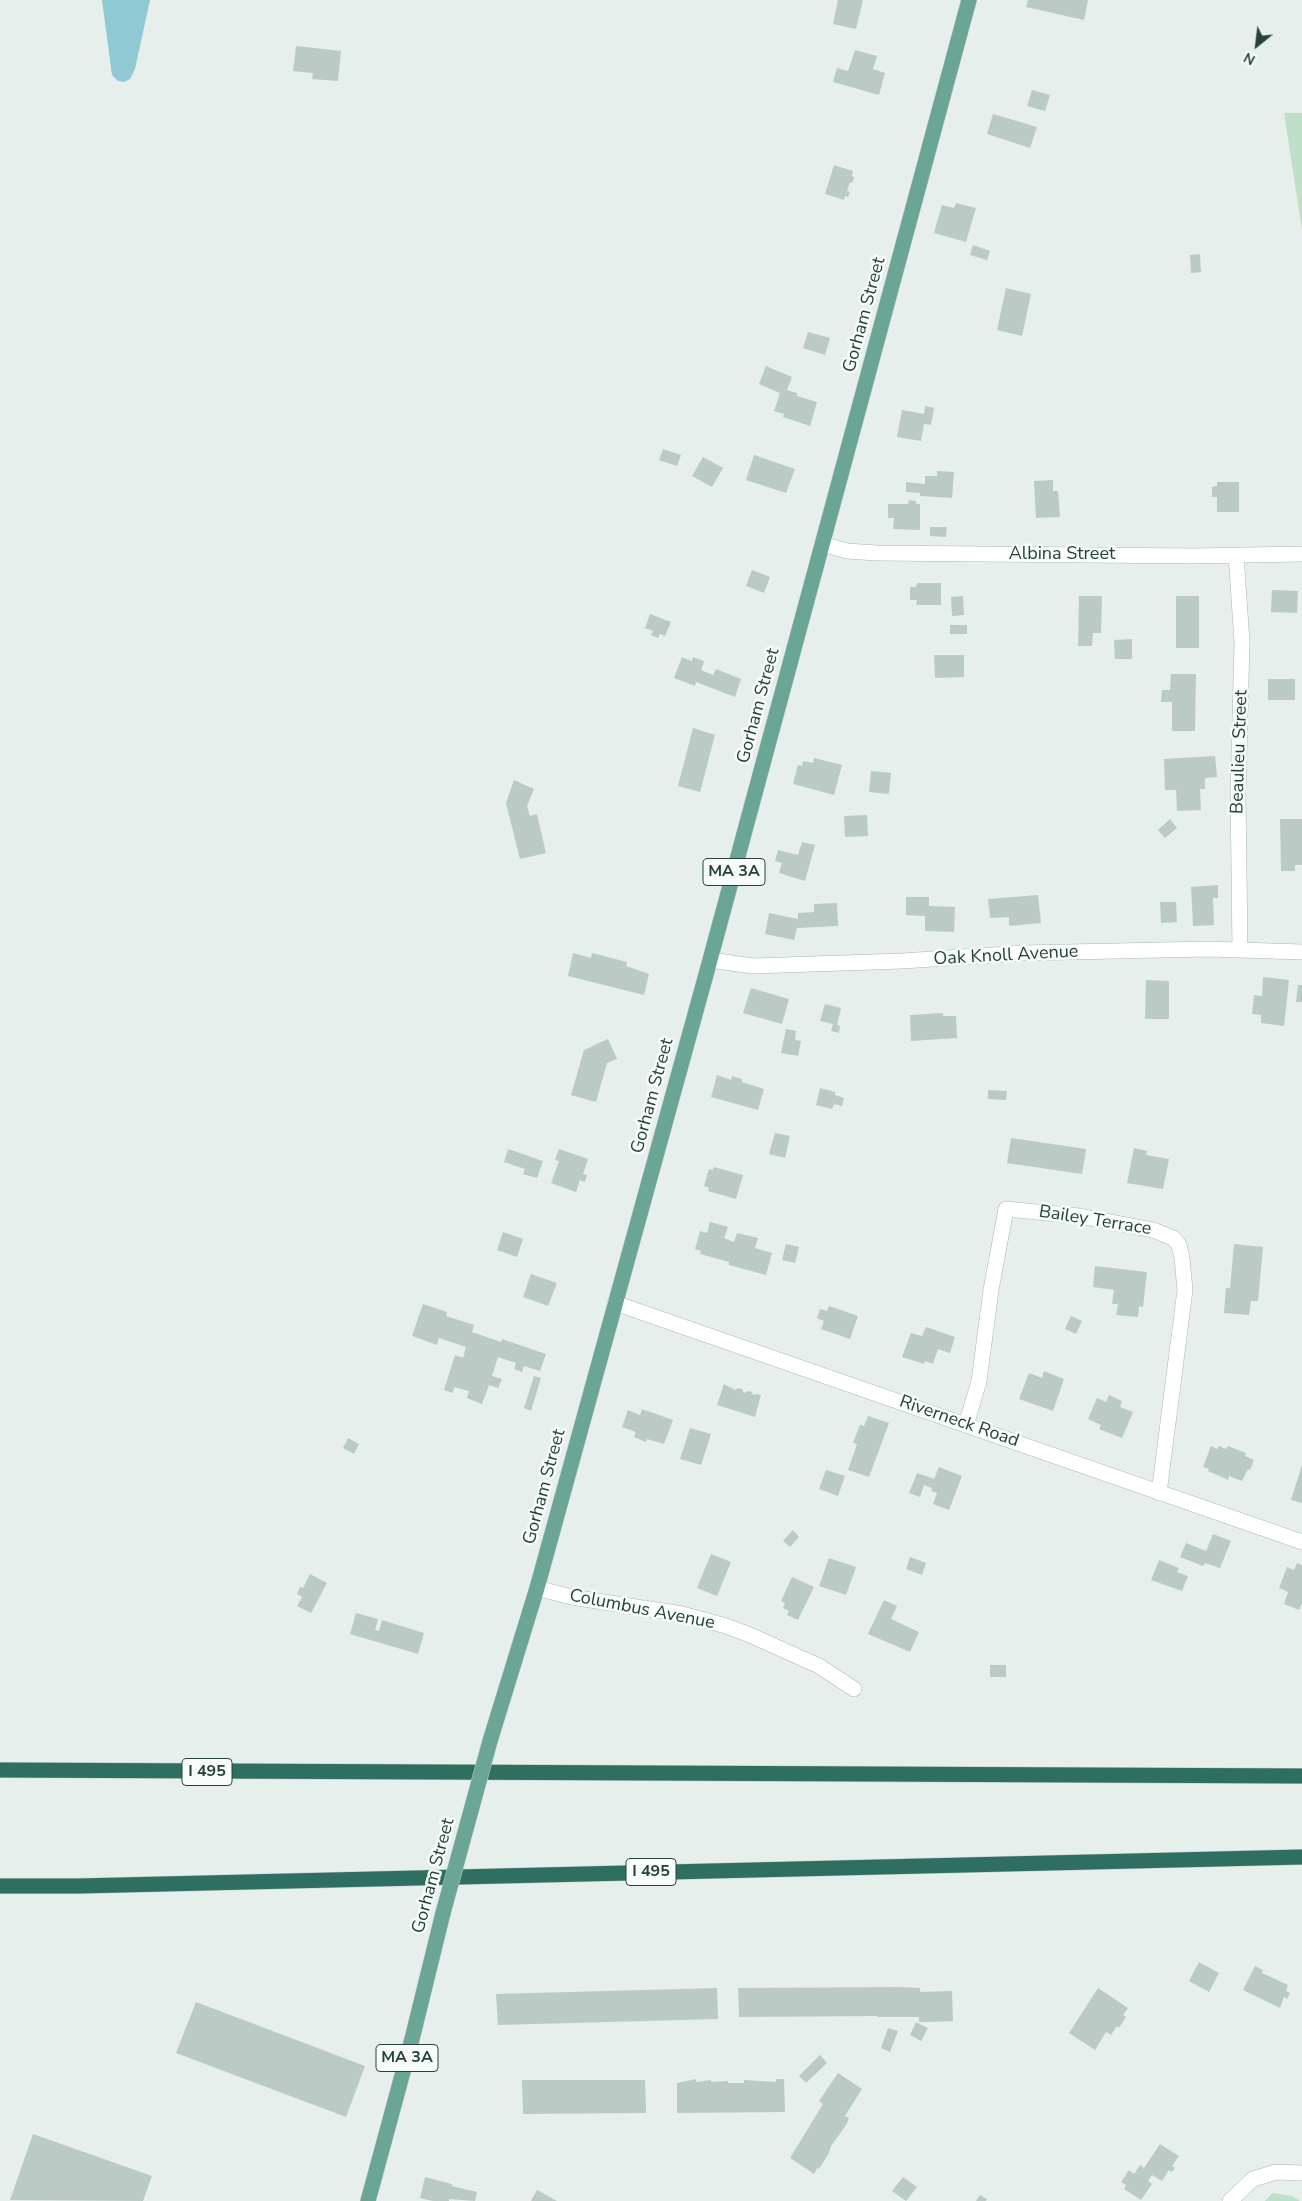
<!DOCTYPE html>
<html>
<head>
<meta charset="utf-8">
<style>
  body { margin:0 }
  #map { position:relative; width:1302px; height:2201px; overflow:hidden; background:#e6efeb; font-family:"Nunito Sans",sans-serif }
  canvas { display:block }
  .north { position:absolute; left:1232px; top:20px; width:50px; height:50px; -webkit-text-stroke:4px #f7fbf9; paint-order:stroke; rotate:209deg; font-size:14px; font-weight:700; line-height:20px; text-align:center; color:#24423a }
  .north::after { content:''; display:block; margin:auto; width:18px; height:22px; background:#24423a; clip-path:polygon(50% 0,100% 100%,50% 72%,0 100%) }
</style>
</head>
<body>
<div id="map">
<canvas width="1302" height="2201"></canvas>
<div class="north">N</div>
</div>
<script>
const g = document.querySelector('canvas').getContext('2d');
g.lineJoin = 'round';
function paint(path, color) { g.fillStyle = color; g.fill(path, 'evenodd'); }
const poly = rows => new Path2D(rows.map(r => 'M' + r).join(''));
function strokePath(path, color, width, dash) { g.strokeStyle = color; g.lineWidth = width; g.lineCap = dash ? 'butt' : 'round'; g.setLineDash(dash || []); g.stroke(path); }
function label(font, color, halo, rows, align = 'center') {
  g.font = font + ' "Nunito Sans",sans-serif'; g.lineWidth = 5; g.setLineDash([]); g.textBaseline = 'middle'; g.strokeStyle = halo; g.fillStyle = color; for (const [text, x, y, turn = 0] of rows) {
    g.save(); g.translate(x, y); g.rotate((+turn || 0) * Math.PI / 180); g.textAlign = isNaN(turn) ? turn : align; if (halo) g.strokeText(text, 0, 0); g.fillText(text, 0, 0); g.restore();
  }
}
const green = poly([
  [1284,113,1302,113,1302,230],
  [1272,2193,1292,2196,1300,2201,1265,2201]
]);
const water = poly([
  [102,0,150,0,135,69,130,79,124,82,118,81,112,75]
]);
const building = poly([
  [838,0,863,0,856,29,833,24],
  [1028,0,1088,0,1084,20,1026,7],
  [296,46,341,51,338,81,312,79,313,73,293,71],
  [855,50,877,56,873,69,885,73,879,95,833,82,837,68,848,71],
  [1032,90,1050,95,1045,111,1027,106],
  [993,114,1037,127,1030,148,987,134],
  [834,165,853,171,852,176,854,177,852,183,850,182,847,191,850,192,848,197,845,196,844,200,825,194],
  [956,203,976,208,966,242,934,233,942,205,954,208],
  [973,245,990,251,987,260,970,255],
  [1200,254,1201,272,1191,273,1190,255],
  [1006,288,1031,294,1022,336,997,330],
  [808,332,830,338,825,355,803,348],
  [766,366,792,377,787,390,797,393,797,396,817,402,810,426,783,417,784,414,774,411,780,393,759,384],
  [925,406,934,408,931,425,924,424,921,441,897,437,902,410,924,414],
  [663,449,681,455,677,466,659,460],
  [754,455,795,469,786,493,746,480],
  [703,457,723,468,712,487,692,476],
  [937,471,954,472,952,498,920,496,920,493,906,492,906,482,925,484,925,476,937,476],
  [1053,480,1053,491,1058,491,1060,517,1036,518,1034,481],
  [1217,482,1239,482,1239,512,1217,512,1217,497,1212,497,1212,487,1217,486],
  [909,500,916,501,916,504,920,504,920,530,893,529,894,518,888,518,888,504,908,504],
  [930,527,947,527,946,537,930,536],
  [752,570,770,577,764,593,746,586],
  [917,583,941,583,941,605,916,605,917,600,910,600,910,587,916,587],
  [1272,590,1298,591,1297,613,1271,612],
  [963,596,964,615,952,616,951,597],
  [1079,596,1102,596,1101,633,1093,633,1092,646,1078,646],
  [1176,596,1199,596,1199,648,1176,648],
  [650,614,671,622,665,636,660,634,658,638,651,635,653,631,645,628],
  [950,625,967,625,967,634,950,634],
  [1132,639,1132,659,1115,659,1114,640],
  [934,655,964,655,964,677,935,678],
  [682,657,692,661,693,657,704,661,701,670,713,675,716,669,741,679,735,697,696,682,695,686,674,678],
  [1171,674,1196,674,1195,731,1172,731,1172,702,1161,702,1162,690,1170,690],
  [1268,679,1295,679,1295,700,1268,700],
  [693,728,715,735,700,792,678,786],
  [1215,756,1217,777,1205,778,1205,789,1200,789,1201,810,1177,811,1176,790,1165,790,1164,759],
  [814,758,842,765,834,795,793,784,798,765,802,766,803,761,813,763],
  [871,771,891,773,889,794,869,792],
  [514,780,534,789,527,806,530,816,537,814,546,853,520,859,506,803],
  [867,815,868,836,845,837,844,816],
  [1170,819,1177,828,1165,838,1158,830],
  [1280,819,1302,819,1302,865,1295,865,1295,871,1281,871],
  [802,842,815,845,805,881,779,873,782,863,775,861,778,850,798,855],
  [1218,885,1218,898,1213,898,1214,925,1193,926,1191,887],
  [1038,895,1041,923,1009,926,1009,917,990,918,988,899],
  [906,897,929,897,929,906,955,907,954,932,925,931,925,916,906,915],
  [1160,902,1176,902,1177,922,1161,923],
  [837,903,838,926,797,928,794,940,765,934,769,913,798,919,798,913,814,912,814,904],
  [573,953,591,958,592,953,627,962,626,966,649,974,644,995,568,976],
  [1263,977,1289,980,1284,1026,1261,1023,1261,1015,1252,1014,1254,995,1262,996],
  [1146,980,1169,981,1169,1019,1145,1019],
  [1298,985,1302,985,1302,1002,1296,1002],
  [751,988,789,999,782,1024,743,1013],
  [825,1004,841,1008,837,1025,840,1026,839,1033,831,1031,833,1024,820,1021],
  [943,1013,943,1016,956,1016,957,1038,911,1041,910,1015],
  [786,1029,796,1031,795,1040,801,1041,798,1056,781,1053],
  [608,1039,617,1059,607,1063,596,1102,571,1095,584,1050],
  [717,1075,731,1080,732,1076,742,1079,742,1082,764,1089,758,1110,711,1097],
  [820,1088,835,1092,835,1095,844,1098,842,1106,834,1104,832,1109,816,1105],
  [988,1090,1007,1091,1006,1100,988,1099],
  [775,1133,790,1136,785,1158,769,1154],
  [1011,1138,1086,1149,1082,1174,1007,1163],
  [1134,1148,1147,1151,1146,1155,1169,1159,1163,1189,1127,1183],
  [508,1149,543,1161,537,1178,523,1174,525,1169,504,1162],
  [559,1149,588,1159,583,1174,587,1175,585,1182,580,1180,576,1192,551,1183,559,1161,555,1160],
  [714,1167,743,1175,736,1199,708,1191,709,1188,704,1186,709,1169,713,1170],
  [710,1222,728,1227,724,1238,734,1242,737,1233,758,1238,755,1248,772,1253,766,1275,729,1265,729,1262,700,1254,701,1251,695,1249,700,1231,707,1233],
  [503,1232,523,1239,517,1257,497,1250],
  [786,1244,799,1247,795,1263,782,1260],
  [1234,1244,1263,1247,1258,1301,1251,1301,1249,1315,1224,1313,1226,1288,1230,1288],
  [1095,1266,1147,1272,1143,1307,1139,1306,1138,1317,1116,1315,1118,1304,1112,1304,1114,1290,1093,1287],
  [531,1274,557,1283,548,1306,523,1297],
  [423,1304,447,1312,446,1316,474,1325,472,1332,501,1342,502,1339,546,1354,540,1371,524,1366,522,1372,514,1369,516,1363,498,1357,492,1376,502,1379,498,1388,489,1385,482,1404,467,1398,469,1391,454,1387,453,1393,444,1390,455,1355,463,1358,466,1347,439,1338,437,1345,412,1336],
  [829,1306,858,1316,850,1339,821,1329,824,1321,817,1318,820,1309,827,1311],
  [1071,1316,1082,1321,1076,1334,1065,1329],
  [926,1327,955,1337,950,1353,938,1349,933,1364,925,1361,924,1364,902,1357,911,1333,922,1336],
  [1044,1371,1064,1379,1053,1411,1019,1399,1029,1373,1042,1378],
  [534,1376,541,1378,531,1411,524,1408],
  [724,1384,735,1390,738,1388,742,1389,744,1393,748,1391,752,1392,753,1395,756,1394,761,1395,755,1417,717,1405],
  [1109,1395,1122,1401,1120,1407,1133,1412,1122,1438,1099,1429,1101,1425,1088,1419,1097,1398,1106,1402],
  [642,1409,673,1420,664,1444,647,1439,646,1442,634,1437,636,1432,622,1427,628,1410,640,1415],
  [868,1416,889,1423,869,1477,848,1470,857,1444,853,1443,860,1425,864,1426],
  [690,1428,711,1434,701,1465,680,1459],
  [348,1438,359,1444,354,1454,343,1448],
  [1211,1446,1217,1449,1219,1446,1226,1449,1228,1446,1246,1453,1245,1456,1254,1460,1250,1470,1248,1469,1242,1481,1229,1476,1228,1480,1208,1471,1209,1469,1203,1467],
  [1302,1465,1302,1503,1291,1500],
  [939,1467,962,1476,949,1510,933,1504,937,1493,931,1491,932,1488,924,1485,920,1497,909,1493,917,1473,934,1479],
  [826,1470,845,1476,838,1496,819,1489],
  [793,1530,799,1537,790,1547,783,1541],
  [1213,1534,1231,1541,1220,1568,1205,1563,1203,1566,1180,1557,1186,1543,1206,1551],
  [711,1554,731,1562,717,1596,697,1588],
  [910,1557,926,1563,922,1575,906,1569],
  [829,1558,856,1567,846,1595,819,1586],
  [1159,1560,1179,1568,1177,1572,1188,1576,1182,1591,1151,1580],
  [1297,1563,1302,1565,1302,1603,1299,1610,1284,1604,1288,1592,1279,1588,1287,1567,1294,1570],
  [310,1574,327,1583,311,1613,297,1606,302,1597,297,1594,300,1587,303,1588],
  [792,1577,814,1587,798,1620,787,1615,789,1611,783,1608,785,1603,781,1601],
  [884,1600,897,1606,891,1619,919,1632,910,1652,868,1634],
  [356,1613,378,1619,375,1630,379,1631,382,1620,424,1633,418,1654,350,1634],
  [990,1665,1006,1665,1006,1677,990,1677],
  [1199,1962,1219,1973,1209,1992,1189,1981],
  [1255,1966,1263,1970,1262,1973,1288,1985,1286,1991,1290,1993,1287,1999,1284,1997,1280,2008,1243,1990],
  [899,1987,920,1988,920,1992,952,1991,953,2021,927,2022,919,2022,919,2017,877,2017,877,2016,739,2017,738,1988],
  [717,1988,718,2019,498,2025,496,1994],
  [1098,1988,1128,2008,1123,2015,1126,2017,1119,2028,1117,2026,1111,2035,1106,2032,1095,2050,1069,2033],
  [196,2002,365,2066,346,2117,176,2053],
  [916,2022,928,2028,921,2041,910,2035],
  [888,2028,898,2031,890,2052,881,2048],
  [820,2055,827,2063,806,2083,799,2076],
  [838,2073,862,2089,845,2116,849,2118,846,2125,831,2146,829,2153,819,2169,818,2167,814,2174,790,2158,823,2104,819,2101],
  [696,2079,696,2082,711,2080,711,2082,728,2081,728,2083,744,2083,744,2080,776,2082,776,2079,784,2079,785,2112,677,2113,677,2083],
  [522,2080,645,2080,646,2113,523,2114],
  [33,2134,152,2176,143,2201,10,2200],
  [1160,2144,1179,2156,1172,2166,1175,2168,1172,2172,1169,2170,1162,2181,1152,2175,1148,2181,1152,2184,1141,2200,1124,2189,1126,2185,1121,2182,1129,2170,1134,2174,1140,2165,1144,2168],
  [425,2177,452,2184,452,2186,477,2192,475,2201,449,2199,449,2201,433,2201,420,2198],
  [903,2177,917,2187,906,2201,892,2191],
  [537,2190,557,2201,531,2201],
  [980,2195,987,2199,986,2201,976,2201]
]);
const minor = poly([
  [822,544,847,551,876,553,1193,556,1302,554],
  [1236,555,1242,642,1238,793,1240,949],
  [710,960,753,966,902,961,1023,953,1208,949,1302,952],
  [966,1425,979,1381,991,1290,1006,1209,1079,1216,1153,1230,1173,1238,1179,1245,1182,1258,1185,1290,1159,1493],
  [537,1588,571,1597,682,1614,726,1626,750,1635,819,1666,854,1689]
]);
const tertiary = poly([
  [1230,2201,1253,2179,1276,2172,1302,2173]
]);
const secondary = poly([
  [615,1303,1302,1542]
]);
const primary = poly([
  [490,1741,537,1588,710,960,969,0],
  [368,2201,413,2035,443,1913]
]);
const motorway = poly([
  [0,1770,1302,1776],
  [0,1886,79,1886,1302,1857]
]);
const primaryBridge = poly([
  [443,1913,490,1741]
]);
const shields = [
  [734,872,62],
  [207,1772,50],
  [651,1872,50],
  [407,2058,62]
];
const shieldNames = [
  ["MA 3A",734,872],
  ["I 495",207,1772],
  ["I 495",651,1872],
  ["MA 3A",407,2058]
];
const streetNames = [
  ["Gorham Street",865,315,-75],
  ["Albina Street",1062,555],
  ["Gorham Street",759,706,-75],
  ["Beaulieu Street",1240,752,-88],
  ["Oak Knoll Avenue",1006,956,-3],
  ["Gorham Street",653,1096,-75],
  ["Bailey Terrace",1095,1221,9],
  ["Riverneck Road",959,1422,19],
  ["Gorham Street",545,1487,-75],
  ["Columbus Avenue",642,1610,11],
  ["Gorham Street",434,1876,-75]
];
paint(green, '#bfe0c8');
paint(water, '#8ec9d4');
paint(building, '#bbcac4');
strokePath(minor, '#a8b8b2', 16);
strokePath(tertiary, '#a8b8b2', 16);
strokePath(secondary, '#a4bbb3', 16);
strokePath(primary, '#c2cac8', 16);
strokePath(motorway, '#c2cac8', 16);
strokePath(minor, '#fff', 15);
strokePath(tertiary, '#fff', 15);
strokePath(secondary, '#fff', 15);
strokePath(primary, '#6aa596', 15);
strokePath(motorway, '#2f6f62', 15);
strokePath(primaryBridge, '#c2cac8', 16, []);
strokePath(primaryBridge, '#6aa596', 15);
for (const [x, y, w] of shields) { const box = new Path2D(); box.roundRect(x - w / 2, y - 13.5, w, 27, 4); g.fillStyle = '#f7fbf9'; g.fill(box); strokePath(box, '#24423a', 1); }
label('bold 16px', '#24423a', null, shieldNames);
label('18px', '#24423a', '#f7fbf9', streetNames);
</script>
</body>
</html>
